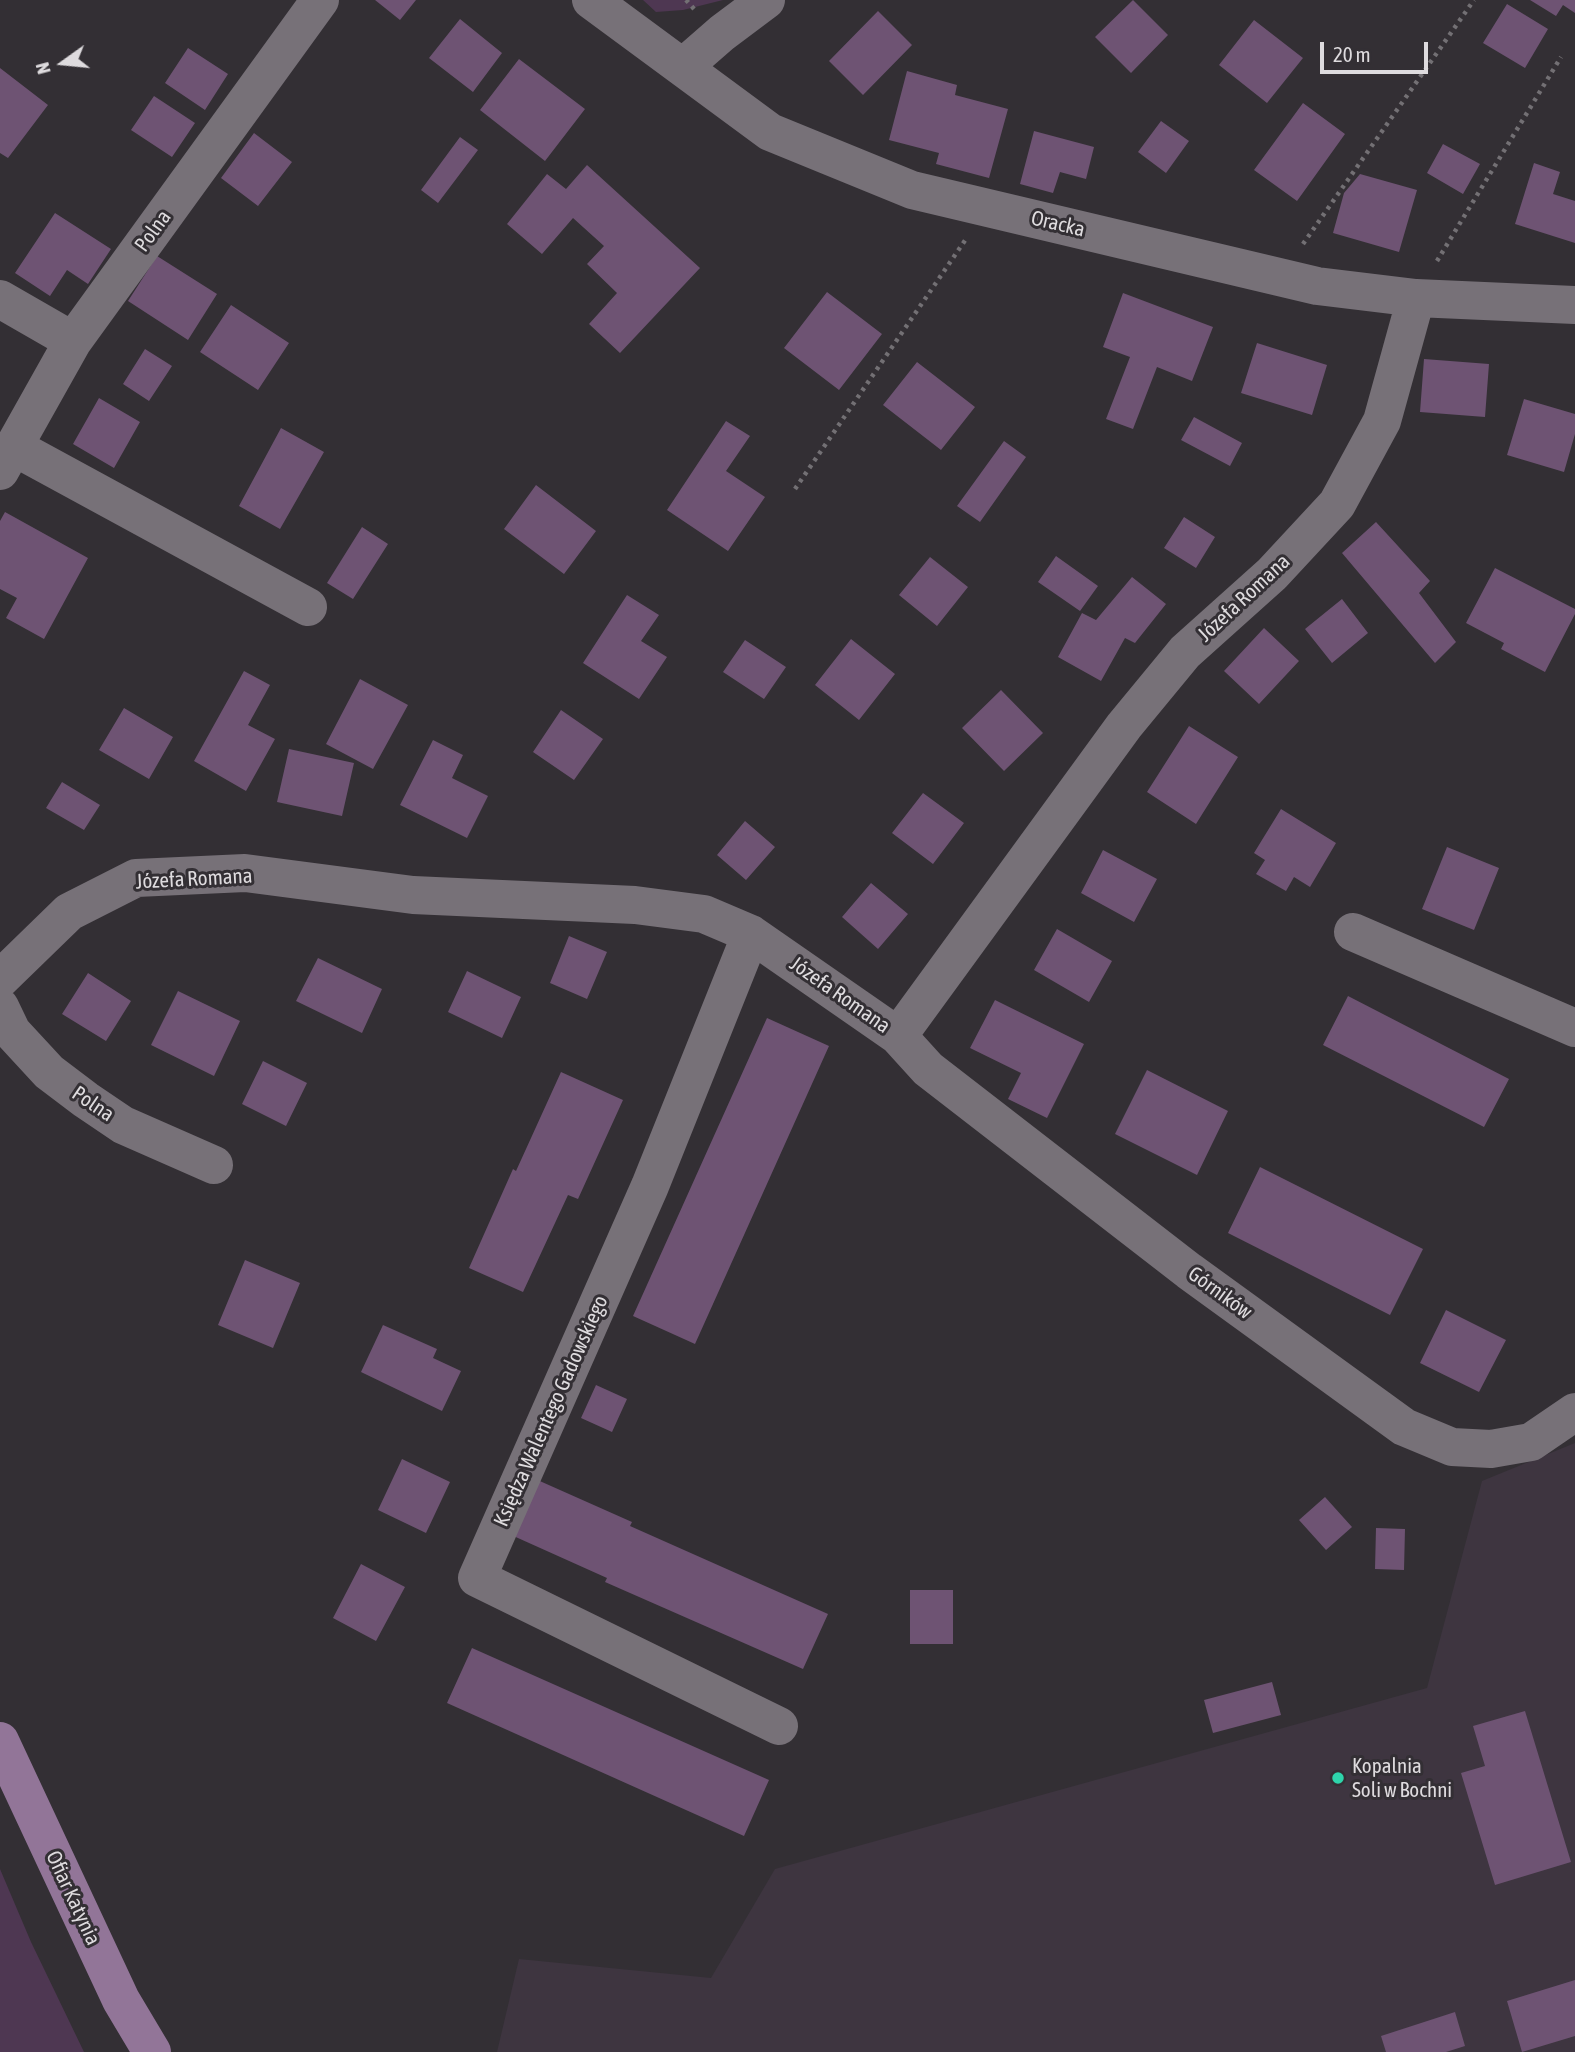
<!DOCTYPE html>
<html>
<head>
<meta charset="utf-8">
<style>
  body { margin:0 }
  #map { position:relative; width:1575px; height:2052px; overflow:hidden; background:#332f34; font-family:"Asap Condensed",sans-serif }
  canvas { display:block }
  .north { position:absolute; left:28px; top:28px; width:70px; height:70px; -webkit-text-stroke:5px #332f34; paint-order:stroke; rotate:255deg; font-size:19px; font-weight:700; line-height:28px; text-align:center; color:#dedbde }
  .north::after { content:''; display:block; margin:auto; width:24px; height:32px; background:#dedbde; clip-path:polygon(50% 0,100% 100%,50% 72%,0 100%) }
  .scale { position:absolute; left:1320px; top:42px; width:108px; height:32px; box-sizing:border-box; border:4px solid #dedbde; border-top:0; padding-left:9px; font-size:21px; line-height:24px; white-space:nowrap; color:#dedbde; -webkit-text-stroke:5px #332f34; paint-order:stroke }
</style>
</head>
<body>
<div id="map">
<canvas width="1575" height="2052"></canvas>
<div class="north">N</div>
<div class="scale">20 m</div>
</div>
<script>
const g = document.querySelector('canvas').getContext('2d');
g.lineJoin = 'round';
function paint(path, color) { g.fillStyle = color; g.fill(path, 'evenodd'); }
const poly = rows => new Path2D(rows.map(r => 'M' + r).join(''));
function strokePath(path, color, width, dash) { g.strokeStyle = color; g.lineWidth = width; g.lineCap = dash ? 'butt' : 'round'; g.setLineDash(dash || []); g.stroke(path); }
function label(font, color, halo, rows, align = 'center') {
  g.font = font + ' "Asap Condensed",sans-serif'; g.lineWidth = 6; g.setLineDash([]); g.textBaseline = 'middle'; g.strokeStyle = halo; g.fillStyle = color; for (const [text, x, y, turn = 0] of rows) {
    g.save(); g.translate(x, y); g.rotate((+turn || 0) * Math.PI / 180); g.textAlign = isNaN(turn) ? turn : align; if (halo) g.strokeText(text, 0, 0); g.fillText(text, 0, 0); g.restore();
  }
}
const built = poly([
  [1575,1443,1575,2052,497,2052,519,1959,711,1978,775,1869,1427,1688,1482,1481]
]);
const green = poly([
  [643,0,723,0,683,10,656,12],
  [0,1869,31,1942,84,2052,0,2052]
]);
const building = poly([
  [375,0,416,0,400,20],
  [1133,0,1168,35,1131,73,1095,37],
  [1530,0,1575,0,1575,13,1563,5,1556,16],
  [1507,4,1548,29,1525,68,1483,43],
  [878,11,912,45,863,95,829,61],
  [460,19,502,53,473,92,429,58],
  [1254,20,1303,58,1267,103,1219,65],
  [188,48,228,74,205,110,165,83],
  [519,59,585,109,545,161,480,110],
  [0,68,48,105,8,158,0,153],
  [907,71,957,85,955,95,1008,109,989,178,936,164,939,153,889,140],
  [154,96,195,123,172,157,131,130],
  [1303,103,1345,134,1297,201,1254,170],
  [1161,121,1189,141,1166,173,1138,152],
  [1034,131,1094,147,1086,179,1060,172,1053,193,1020,184],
  [254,133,292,162,258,206,221,178],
  [460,137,478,150,438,203,421,190],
  [1443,144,1480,164,1463,194,1427,173],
  [1534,163,1560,172,1553,194,1575,201,1575,243,1515,224],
  [587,165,700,268,620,353,589,324,617,293,587,264,604,246,573,218,542,254,507,224,547,174,566,189],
  [1360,174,1417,190,1399,252,1333,233,1344,193],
  [55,213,111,249,88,284,67,270,50,296,15,273],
  [157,256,217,294,188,340,128,301],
  [827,292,882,334,839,390,784,348],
  [1123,293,1213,327,1192,381,1157,367,1133,429,1106,419,1130,357,1103,347],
  [231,305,289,343,258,390,200,352],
  [1257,343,1327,365,1312,415,1241,393],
  [145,349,172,366,149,401,123,384],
  [1424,359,1489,364,1485,417,1420,412],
  [917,362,975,407,941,450,883,405],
  [99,398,140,422,114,468,73,444],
  [1524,399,1575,414,1575,434,1564,472,1507,455],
  [1194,417,1242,443,1230,466,1181,440],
  [726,421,750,436,726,471,765,497,728,551,667,510],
  [281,428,324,452,280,529,239,506],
  [1004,441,1026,457,980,522,957,506],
  [536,485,596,531,564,574,504,529],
  [5,512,88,558,44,639,6,618,17,598,0,589,0,521],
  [1184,517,1215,537,1196,568,1164,548],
  [1376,522,1430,581,1419,593,1456,642,1435,663,1342,553],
  [362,527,388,544,353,599,327,583],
  [1056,556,1098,586,1080,611,1038,582],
  [930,557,968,587,937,626,899,595],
  [1495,568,1575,609,1575,614,1545,672,1501,649,1504,643,1466,623],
  [1132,577,1166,604,1135,643,1125,638,1101,681,1058,657,1082,613,1096,620],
  [627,595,659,615,641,641,667,657,639,699,583,663],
  [1342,599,1368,633,1332,663,1305,629],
  [1264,628,1299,661,1259,704,1224,671],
  [851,639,895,674,859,720,815,685],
  [745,640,786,667,764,699,723,672],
  [244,671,270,685,248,725,275,739,246,791,194,761],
  [360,679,408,705,373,769,326,744],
  [1001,690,1043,733,1004,771,962,728],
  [124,708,173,737,149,779,99,750],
  [561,710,603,739,574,780,533,752],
  [1189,726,1238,757,1196,824,1147,792],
  [433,740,463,755,452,778,488,796,467,838,400,805],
  [289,749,354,763,342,816,277,802],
  [62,782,100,805,84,830,46,808],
  [923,793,964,823,933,864,892,833],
  [1281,809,1336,843,1310,887,1294,877,1286,891,1256,874,1265,860,1254,853],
  [745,821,775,847,746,880,717,855],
  [1447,847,1499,868,1474,930,1422,909],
  [1103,850,1157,879,1134,922,1081,893],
  [871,883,908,914,878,949,842,917],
  [1057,929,1112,961,1089,1002,1034,970],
  [569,936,607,952,587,999,550,983],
  [318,958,382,989,362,1033,296,1001],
  [467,971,521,997,502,1038,448,1012],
  [88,973,131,1001,106,1041,62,1014],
  [178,991,240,1021,214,1076,151,1045],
  [1348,996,1509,1079,1484,1127,1323,1045],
  [995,1000,1084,1044,1047,1118,1008,1099,1021,1073,970,1048],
  [767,1018,829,1046,695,1344,633,1316],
  [263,1061,307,1083,286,1126,242,1104],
  [1147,1070,1228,1111,1197,1175,1115,1134],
  [561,1072,623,1100,578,1199,568,1195,523,1292,469,1268,513,1169,516,1171],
  [1260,1167,1423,1249,1390,1315,1228,1233],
  [245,1260,300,1283,273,1348,218,1325],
  [1446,1310,1506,1340,1479,1392,1420,1363],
  [383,1325,437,1349,433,1358,461,1371,442,1411,361,1372],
  [596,1385,627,1399,612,1432,581,1418],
  [402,1459,450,1482,426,1533,378,1510],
  [533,1478,632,1522,630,1526,828,1614,803,1669,605,1582,607,1578,509,1534],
  [1325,1497,1352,1527,1326,1550,1299,1520],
  [1376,1528,1405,1529,1404,1570,1375,1569],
  [361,1564,405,1587,376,1641,333,1618],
  [910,1590,953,1590,953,1644,910,1644],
  [472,1648,769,1780,744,1836,447,1703],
  [1272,1682,1281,1715,1213,1733,1204,1700],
  [1525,1711,1571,1862,1495,1885,1461,1773,1485,1766,1473,1726],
  [1575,1980,1575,2036,1522,2052,1507,2001],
  [1455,2012,1465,2046,1446,2052,1386,2052,1381,2036]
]);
const path = poly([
  [686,0,695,10],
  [1303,244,1474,0],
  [1437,261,1561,57],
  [795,489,966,239]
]);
const minor = poly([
  [591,0,770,132,912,190,1317,286,1416,298,1575,305],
  [683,67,722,33,766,0],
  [0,299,73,341],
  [14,447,308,607],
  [0,471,73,341,320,0],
  [1353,932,1575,1028],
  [751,934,650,1186,477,1578,779,1726],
  [0,979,69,912,136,878,245,873,413,895,635,905,704,914,751,934,898,1036,928,1069,1189,1271,1404,1427,1452,1447,1491,1449,1531,1442,1575,1412],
  [0,1007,12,1032,49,1072,86,1100,123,1125,214,1165],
  [898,1036,1124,726,1185,652,1272,574,1337,504,1382,421,1416,298]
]);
const major = poly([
  [0,1741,121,2000,152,2052]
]);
const markers = [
  [1338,1778,7,"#2ed4ab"]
];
const streetNames = [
  ["Oracka",1058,224,13],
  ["Polna",153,231,-54],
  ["Józefa Romana",1244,598,-43],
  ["Józefa Romana",194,879,-3],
  ["Józefa Romana",840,995,35],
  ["Polna",93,1104,34],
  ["Górników",1220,1293,36],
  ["Księdza Walentego Gadowskiego",551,1411,-66],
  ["Ofiar Katynia",73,1898,65]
];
const poiNames = [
  ["Kopalnia",1352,1766],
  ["Soli w Bochni",1352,1790]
];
paint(built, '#3e3540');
paint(green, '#4e3752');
paint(building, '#6e5373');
strokePath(path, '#737074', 4.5, [3.5, 5]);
strokePath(minor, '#777178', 38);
strokePath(major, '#927598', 38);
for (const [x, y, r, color] of markers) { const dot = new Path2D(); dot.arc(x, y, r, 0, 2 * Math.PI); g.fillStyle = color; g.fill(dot); strokePath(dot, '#332f34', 2.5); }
label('21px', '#dedbde', '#332f34', streetNames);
label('21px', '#dedbde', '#332f34', poiNames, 'left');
</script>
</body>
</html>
